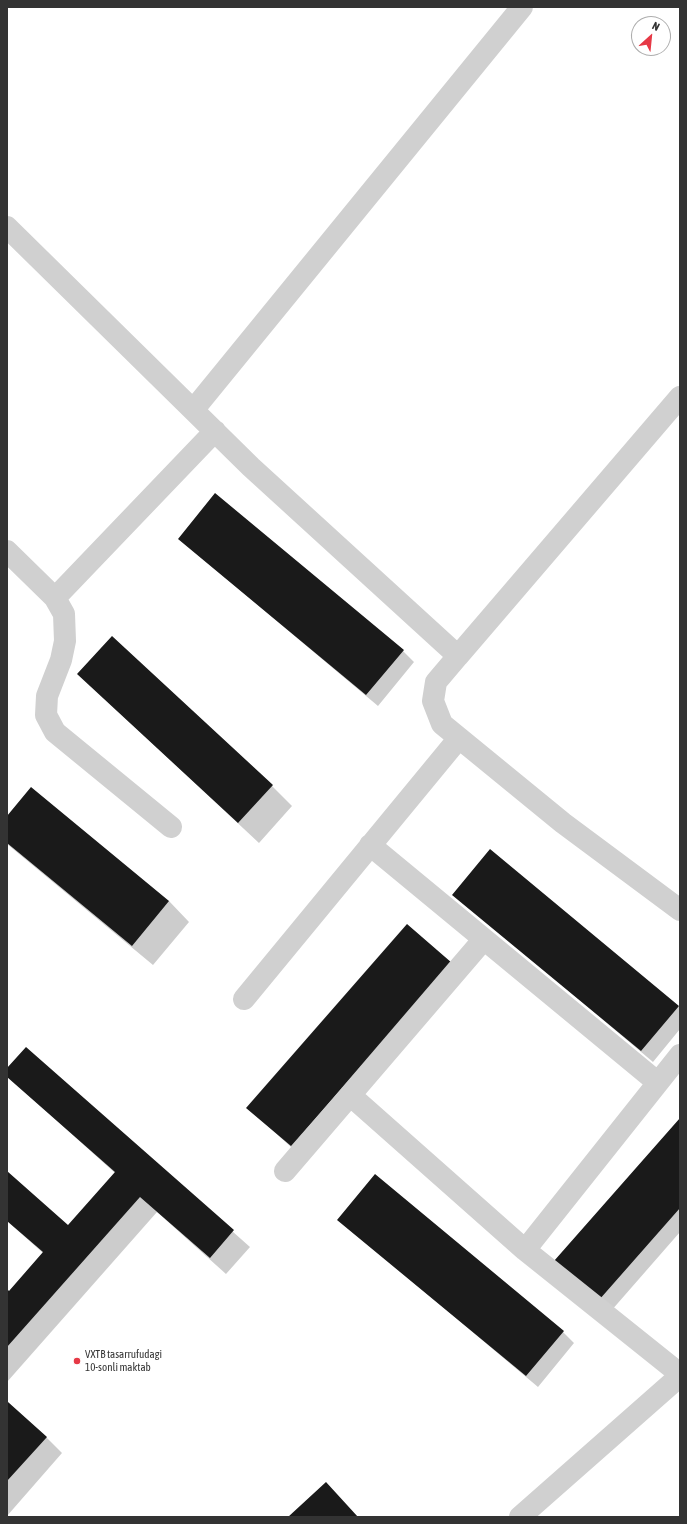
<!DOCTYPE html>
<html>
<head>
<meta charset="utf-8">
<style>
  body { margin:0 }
  #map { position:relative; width:687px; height:1524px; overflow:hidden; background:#fff; font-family:"Asap Condensed",sans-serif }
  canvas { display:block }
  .frame { position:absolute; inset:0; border:8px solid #333; pointer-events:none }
  .north { position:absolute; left:631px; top:16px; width:40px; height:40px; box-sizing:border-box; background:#fff; border:1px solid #adadad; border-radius:50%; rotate:27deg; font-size:11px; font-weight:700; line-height:16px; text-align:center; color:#333 }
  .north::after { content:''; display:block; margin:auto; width:14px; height:18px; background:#e63946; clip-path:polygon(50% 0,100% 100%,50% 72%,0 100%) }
</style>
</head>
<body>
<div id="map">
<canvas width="687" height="1524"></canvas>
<div class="frame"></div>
<div class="north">N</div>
</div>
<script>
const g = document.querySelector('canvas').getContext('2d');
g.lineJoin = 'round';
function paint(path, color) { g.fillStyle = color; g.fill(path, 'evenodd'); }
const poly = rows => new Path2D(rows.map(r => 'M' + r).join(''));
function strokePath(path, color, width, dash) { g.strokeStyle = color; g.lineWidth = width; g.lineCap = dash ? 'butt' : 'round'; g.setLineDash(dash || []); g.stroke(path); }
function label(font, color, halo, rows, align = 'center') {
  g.font = font + ' "Asap Condensed",sans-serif'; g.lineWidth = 4; g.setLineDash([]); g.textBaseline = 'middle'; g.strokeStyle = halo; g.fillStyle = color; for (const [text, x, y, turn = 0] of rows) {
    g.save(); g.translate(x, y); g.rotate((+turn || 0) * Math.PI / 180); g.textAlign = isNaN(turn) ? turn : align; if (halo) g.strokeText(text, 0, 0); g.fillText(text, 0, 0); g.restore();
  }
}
const shadow = poly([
  [179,539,403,651,414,662,378,706],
  [78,674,272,786,292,806,259,843],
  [7,817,169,901,189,922,153,965,7,844],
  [454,894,678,1006,680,1008,680,1029,653,1062],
  [451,963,302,1157,248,1108],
  [26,1048,250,1247,226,1274,157,1212,7,1382,7,1290,9,1292,43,1253,7,1221,7,1172,68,1226,115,1173,7,1076,7,1070],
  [680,1120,680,1232,611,1311,556,1261],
  [339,1220,563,1332,574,1343,538,1387],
  [7,1405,46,1437,62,1453,7,1516]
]);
const building = poly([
  [215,493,404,650,366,695,178,539],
  [112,636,273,785,238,823,77,674],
  [31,787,169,901,132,946,7,843,7,816],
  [490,849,679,1006,641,1051,452,895],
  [407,924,452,963,291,1146,246,1108],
  [26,1047,234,1230,210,1258,140,1197,7,1347,7,1289,9,1291,43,1252,7,1221,7,1171,68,1225,115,1172,7,1077,7,1068],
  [680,1118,680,1208,599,1300,554,1261],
  [375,1174,564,1331,526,1376,337,1220],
  [8,1402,47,1437,7,1481,7,1403],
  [326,1482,358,1517,288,1517]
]);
const minor = poly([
  [7,227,251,467,458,656,436,682,433,701,442,724,563,823,680,910],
  [194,409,522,7],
  [7,551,55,598,215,431],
  [55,598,64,614,65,641,61,660,47,696,46,715,55,732,171,827],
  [458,656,680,397],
  [370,845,657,1082],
  [244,999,459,738],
  [350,1095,525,1250,680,1374],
  [285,1171,484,939],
  [525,1250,680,1055],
  [520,1517,680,1376]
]);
const markers = [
  [77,1361,4,"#e63946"]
];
const poiNames = [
  ["VXTB tasarrufudagi",85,1355],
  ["10-sonli maktab",85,1368]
];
paint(shadow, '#0003');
paint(building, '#1a1a1a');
strokePath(minor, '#d0d0d0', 22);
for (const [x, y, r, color] of markers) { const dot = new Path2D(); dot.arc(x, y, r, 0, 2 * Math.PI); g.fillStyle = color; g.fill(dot); strokePath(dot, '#fff', 1.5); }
label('11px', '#333', '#fff', poiNames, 'left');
</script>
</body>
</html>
